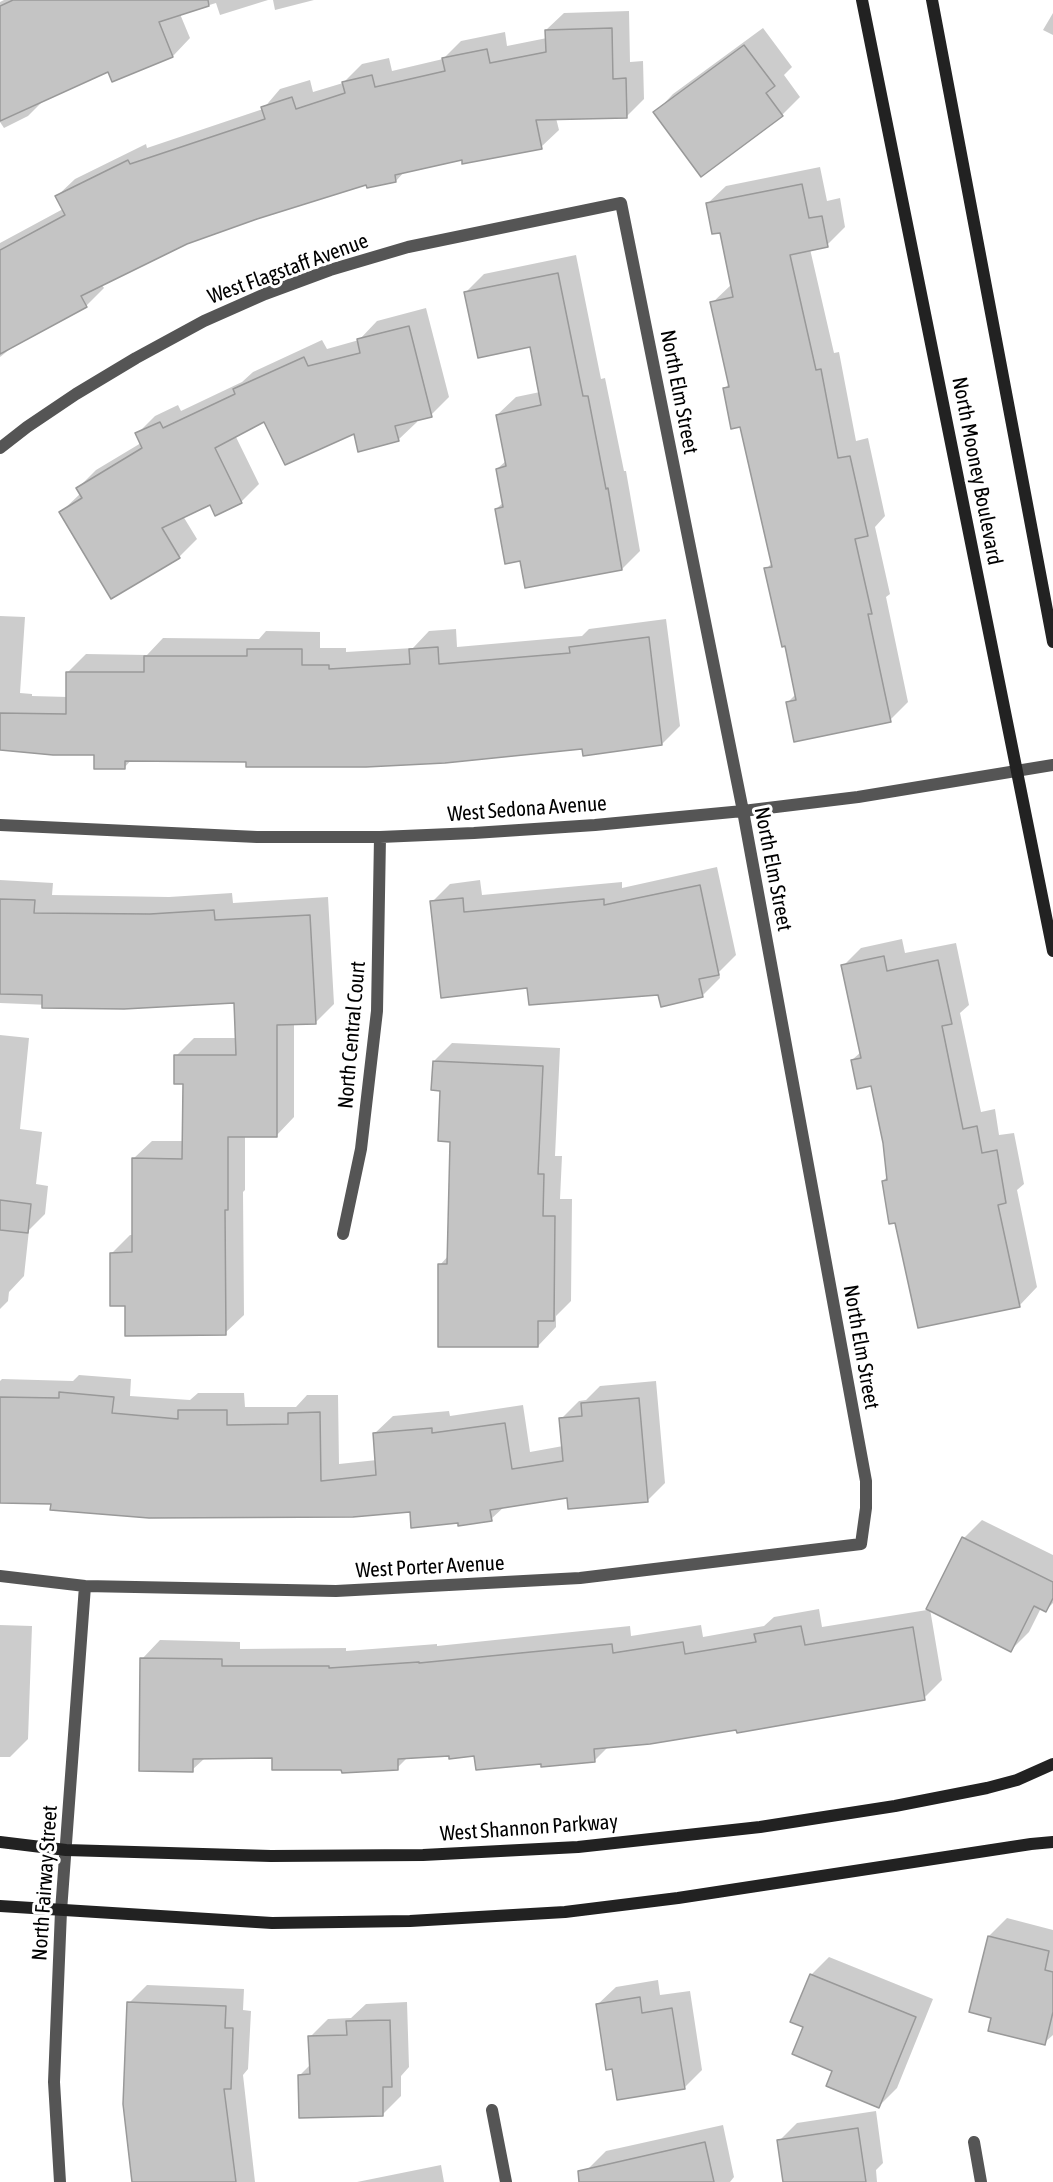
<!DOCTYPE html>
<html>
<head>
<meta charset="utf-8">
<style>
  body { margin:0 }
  canvas { display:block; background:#fff }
</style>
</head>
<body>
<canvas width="1053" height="2182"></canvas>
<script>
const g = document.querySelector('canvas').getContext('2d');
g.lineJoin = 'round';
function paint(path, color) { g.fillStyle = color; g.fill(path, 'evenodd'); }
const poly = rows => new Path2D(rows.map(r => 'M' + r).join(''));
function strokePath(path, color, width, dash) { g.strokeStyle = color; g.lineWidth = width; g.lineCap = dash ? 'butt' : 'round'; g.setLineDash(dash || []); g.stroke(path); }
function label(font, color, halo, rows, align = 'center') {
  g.font = font + ' "Asap Condensed",sans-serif'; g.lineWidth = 6; g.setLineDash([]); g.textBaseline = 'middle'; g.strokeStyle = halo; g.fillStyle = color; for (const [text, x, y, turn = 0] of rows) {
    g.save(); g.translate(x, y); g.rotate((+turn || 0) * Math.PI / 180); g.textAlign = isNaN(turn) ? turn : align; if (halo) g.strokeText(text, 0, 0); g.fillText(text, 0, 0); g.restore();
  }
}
const shadow = poly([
  [4,0,268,0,220,15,216,3,180,14,190,38,173,56,113,81,108,70,45,99,28,116,4,128,0,122,0,2],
  [273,0,314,0,275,10],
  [629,11,630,62,643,61,644,99,627,116,556,118,559,130,541,147,463,158,405,171,396,181,367,183,257,217,186,243,102,285,104,288,86,306,15,345,0,357,0,243,63,209,57,196,75,179,146,144,147,148,263,109,280,89,310,80,313,92,343,83,362,64,389,58,392,71,443,59,461,41,505,32,507,46,547,38,546,30,564,13],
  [1053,13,1053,35,1043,30],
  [763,28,792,67,784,75,800,97,782,115,701,175,655,113,673,94],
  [820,167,827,201,840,198,845,227,827,245,810,249,834,353,839,352,856,441,868,438,885,516,875,527,890,594,886,597,908,702,890,720,787,703,797,693,786,645,766,569,773,562,741,426,725,388,729,384,712,303,732,284,721,231,707,204,726,186],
  [576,255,601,379,605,378,624,471,626,471,640,551,622,569,521,560,496,509,504,502,497,469,507,460,497,415,516,397,540,392,531,346,465,293,484,274],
  [426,308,449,397,431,415,416,419,417,422,398,440,355,432,265,420,235,435,259,484,241,502,211,503,183,516,197,539,179,557,61,512,81,493,78,488,96,470,141,443,137,434,155,416,178,405,181,411,242,382,253,372,322,340,327,349,359,340,377,321],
  [0,616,25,617,20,693,32,694,32,696,68,697,68,672,86,654,147,655,163,638,259,639,266,631,320,632,320,648,346,648,346,652,413,648,429,631,456,629,457,647,582,636,589,629,666,619,680,726,662,744,248,760,132,759,124,768,96,753,0,750],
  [717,867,736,955,719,972,720,978,702,996,529,987,432,902,450,884,480,880,482,895,622,882,622,888],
  [0,880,53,883,52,895,169,897,232,893,233,903,328,897,334,1004,316,1022,294,1023,294,1117,276,1136,245,1135,245,1190,243,1192,244,1315,225,1333,126,1305,112,1253,130,1235,133,1235,133,1159,152,1141,184,1141,184,1082,176,1056,194,1038,237,1038,235,1001,124,1008,0,1003],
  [902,939,905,953,956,943,969,1005,960,1013,981,1112,995,1109,999,1135,1014,1133,1024,1184,1017,1190,1037,1287,1019,1306,896,1221,883,1181,888,1176,884,1143,872,1084,852,1060,861,1052,843,966,861,948],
  [0,1035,29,1038,20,1129,42,1132,36,1184,48,1186,45,1214,29,1230,24,1276,9,1292,8,1301,0,1309],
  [452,1043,560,1048,555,1156,562,1156,560,1199,572,1199,571,1301,556,1316,556,1327,538,1346,440,1265,449,1255,452,1140,434,1061],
  [79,1375,131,1379,130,1396,190,1400,198,1393,244,1393,245,1407,296,1407,307,1395,338,1395,339,1464,377,1460,374,1434,393,1416,449,1411,450,1416,523,1405,530,1452,563,1446,561,1419,579,1401,586,1400,600,1386,656,1381,665,1483,647,1501,568,1497,504,1507,491,1519,459,1522,411,1511,0,1502,0,1381,2,1379,73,1381],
  [982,1520,1053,1555,1053,1603,1046,1610,1041,1608,1029,1632,1011,1650,930,1609,942,1680,924,1698,609,1746,594,1761,542,1762,476,1754,450,1754,408,1757,397,1768,343,1768,273,1757,205,1758,192,1770,142,1659,160,1640,240,1642,240,1649,346,1648,346,1651,437,1644,437,1646,630,1626,631,1636,701,1625,703,1637,764,1626,774,1617,819,1609,822,1627,927,1610,964,1538],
  [0,1625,32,1626,28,1739,10,1757,0,1757],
  [1007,1918,1053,1930,1053,2035,1044,2043,993,2017,989,1936],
  [829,1957,933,1999,897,2088,879,2106,834,2070,805,2027,811,1975],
  [658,1980,660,1995,690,1991,702,2070,684,2088,613,2068,597,2005,616,1987],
  [147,1985,244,1989,243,2010,251,2011,248,2069,243,2075,255,2182,134,2182,129,2003],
  [407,2002,409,2067,401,2076,401,2096,383,2114,300,2075,311,2064,310,2037,328,2019,351,2018,366,2004],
  [876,2111,883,2163,876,2170,877,2182,784,2182,779,2141,797,2123],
  [723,2125,734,2177,730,2182,591,2182,588,2169,606,2151],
  [441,2165,444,2182,357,2182]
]);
const building = poly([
  [13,0,208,0,209,6,159,22,173,57,112,82,108,72,0,121,0,6,13,0],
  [612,28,613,79,626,78,627,118,536,120,542,149,462,164,462,160,395,175,396,182,367,188,366,185,257,219,187,244,81,296,87,307,0,354,0,250,65,215,55,196,128,160,130,164,265,119,261,107,292,97,296,109,345,93,342,82,372,75,375,87,445,71,442,58,487,49,490,63,546,52,545,30,612,28],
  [744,45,775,86,766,93,783,116,701,177,653,112,744,45],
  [802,184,809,218,822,216,828,247,790,255,816,370,821,369,838,458,850,456,868,536,855,539,872,614,868,614,891,722,794,742,786,702,796,700,785,646,782,647,764,568,772,567,740,427,731,429,723,388,729,387,710,302,733,297,720,233,712,234,706,203,802,184],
  [558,273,583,396,588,396,606,489,608,488,622,570,525,588,520,561,505,564,495,509,503,507,496,469,506,466,496,415,541,405,530,347,478,358,464,292,558,273],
  [409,326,432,417,395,426,399,441,358,452,354,434,285,465,264,422,215,448,242,503,215,516,210,505,162,528,180,558,111,599,59,512,82,498,76,488,142,448,135,433,160,422,163,428,235,394,233,389,304,357,308,366,360,353,357,339,409,326],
  [649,637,662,745,583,756,582,749,445,763,366,767,246,767,246,762,125,761,125,769,94,769,94,755,53,755,0,750,0,713,66,714,66,672,144,672,144,656,247,656,247,649,302,649,302,665,329,665,329,669,410,664,409,649,438,647,439,664,570,653,569,647,649,637],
  [700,885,719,975,699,979,703,997,661,1007,658,995,529,1005,527,988,441,998,430,901,463,898,464,912,604,899,604,905,700,885],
  [0,899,35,900,34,913,150,914,214,910,215,920,310,915,316,1024,277,1025,277,1137,228,1137,228,1210,225,1210,226,1335,125,1336,125,1306,110,1306,110,1253,132,1252,132,1158,182,1159,183,1084,174,1084,174,1055,236,1055,234,1003,124,1009,42,1008,42,995,0,994,0,899],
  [884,956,887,971,938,960,952,1024,942,1026,963,1129,977,1126,982,1153,997,1150,1006,1203,998,1205,1020,1307,918,1328,895,1223,889,1224,882,1181,887,1180,883,1143,871,1086,857,1089,851,1060,861,1058,841,965,884,956],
  [433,1061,543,1066,538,1174,544,1174,543,1216,555,1216,554,1321,538,1321,538,1347,438,1347,438,1264,447,1264,450,1142,438,1141,440,1091,431,1090,433,1061],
  [0,1200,31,1204,28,1233,0,1230,0,1200],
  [59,1392,114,1397,112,1413,178,1419,178,1410,227,1410,227,1425,288,1424,288,1413,320,1412,321,1481,376,1475,373,1433,432,1428,432,1433,505,1423,512,1469,563,1461,559,1418,582,1416,581,1403,639,1398,648,1502,568,1509,567,1498,490,1510,492,1521,458,1526,458,1523,411,1528,410,1512,353,1517,149,1518,50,1510,51,1504,0,1503,0,1397,59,1398,59,1392],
  [962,1537,1053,1582,1053,1598,1046,1612,1034,1606,1011,1652,926,1609,962,1537],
  [801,1626,805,1645,913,1627,925,1700,737,1733,736,1730,650,1744,594,1749,595,1762,541,1767,541,1764,476,1770,474,1756,449,1759,449,1756,398,1759,398,1770,342,1773,341,1770,272,1770,272,1758,193,1759,193,1772,139,1771,140,1658,222,1659,222,1666,329,1666,329,1668,419,1662,419,1663,612,1644,613,1653,683,1642,685,1654,756,1642,754,1634,801,1626],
  [988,1936,1049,1951,1045,1970,1053,1972,1053,2012,1045,2045,988,2031,991,2018,969,2012,988,1936],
  [810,1974,916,2017,879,2108,826,2086,832,2071,792,2054,803,2027,790,2022,810,1974],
  [640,1997,642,2013,672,2008,685,2089,617,2100,612,2069,606,2070,596,2004,640,1997],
  [127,2002,226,2006,225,2028,233,2028,231,2089,224,2089,236,2182,132,2182,123,2104,127,2002],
  [390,2020,392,2087,383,2087,383,2116,299,2118,298,2075,310,2074,308,2036,347,2035,346,2021,390,2020],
  [858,2128,866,2182,783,2182,777,2140,858,2128],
  [705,2142,714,2182,579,2182,578,2171,705,2142]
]);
const street = poly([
  [0,448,27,427,76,394,136,358,204,321,265,294,330,270,408,247,621,203,743,811,866,1481,866,1508,861,1544,580,1578,336,1591,85,1586,0,1576],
  [0,825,257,837,380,837,474,833,595,825,743,811,858,797,1053,765],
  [343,1234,361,1149,377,1011,380,837],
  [492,2110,506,2182],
  [974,2142,981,2182],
  [60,2182,54,2082,61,1911,85,1586]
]);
const secondary = poly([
  [862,0,1053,951],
  [932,0,1053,642],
  [0,1842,66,1850,271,1856,423,1855,578,1847,760,1827,895,1806,987,1788,1017,1780,1053,1764],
  [0,1906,272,1923,410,1921,565,1912,678,1898,1031,1844,1053,1842]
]);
const streetNames = [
  ["West Flagstaff Avenue",288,269,-20],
  ["North Elm Street",679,392,79],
  ["North Mooney Boulevard",977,471,79],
  ["West Sedona Avenue",527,809,-4],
  ["North Elm Street",773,869,79],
  ["North Central Court",352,1035,-85],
  ["North Elm Street",861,1347,80],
  ["West Porter Avenue",430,1567,-3],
  ["West Shannon Parkway",529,1828,-4],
  ["North Fairway Street",45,1883,-86]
];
paint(shadow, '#0003');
paint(building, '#c4c4c4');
strokePath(building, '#999', 1.5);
strokePath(street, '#555', 12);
strokePath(secondary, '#222', 12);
label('21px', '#000', '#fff', streetNames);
</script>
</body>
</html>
